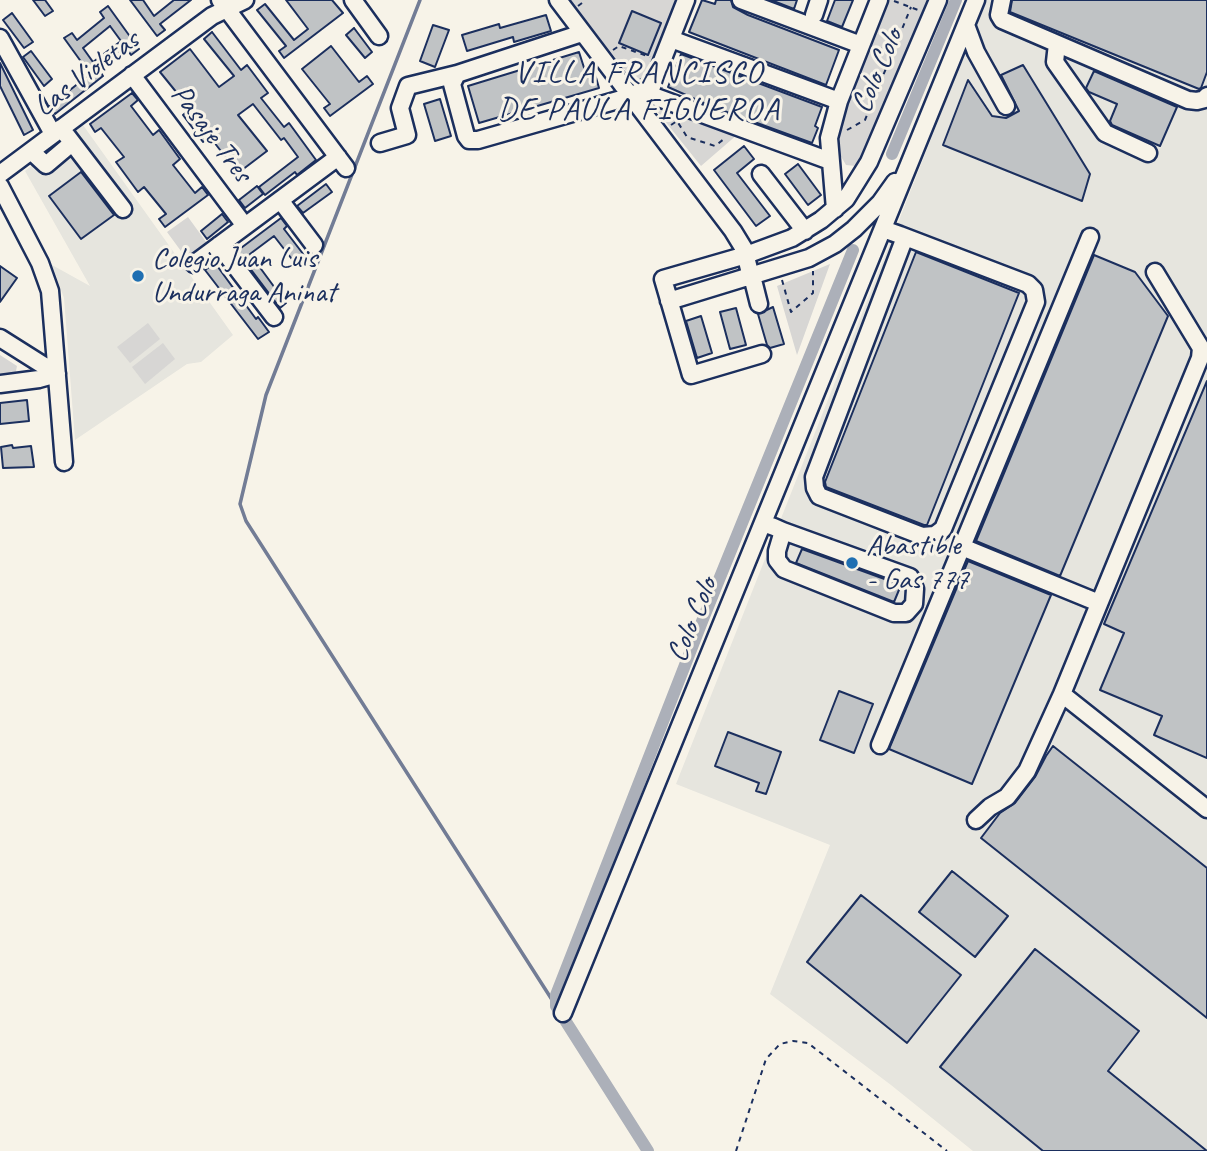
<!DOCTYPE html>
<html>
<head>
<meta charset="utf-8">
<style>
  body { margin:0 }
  canvas { display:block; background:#f7f3e8 }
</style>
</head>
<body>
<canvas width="1207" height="1151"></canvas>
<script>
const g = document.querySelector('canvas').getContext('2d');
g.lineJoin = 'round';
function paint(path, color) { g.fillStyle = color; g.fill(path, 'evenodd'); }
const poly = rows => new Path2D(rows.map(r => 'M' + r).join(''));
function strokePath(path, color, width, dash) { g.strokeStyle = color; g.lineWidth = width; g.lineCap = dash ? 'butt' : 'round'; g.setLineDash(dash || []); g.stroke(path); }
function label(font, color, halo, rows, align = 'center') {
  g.font = font + ' Caveat,sans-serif'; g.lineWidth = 6; g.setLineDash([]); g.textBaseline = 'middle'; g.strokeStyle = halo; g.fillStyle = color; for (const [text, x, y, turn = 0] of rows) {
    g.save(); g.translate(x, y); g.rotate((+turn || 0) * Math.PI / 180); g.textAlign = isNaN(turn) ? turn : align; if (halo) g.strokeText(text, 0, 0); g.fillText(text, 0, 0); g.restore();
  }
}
const built = poly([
  [986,0,1207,0,1207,1151,973,1151,891,1085,770,994,830,845,676,784],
  [83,125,233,335,201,362,187,364,75,440,64,298,52,265,90,286,25,171]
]);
const green = poly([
  [569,0,676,0,644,83,638,86],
  [885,0,928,0,863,154,856,166,846,165,839,153,837,129],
  [658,106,738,134,701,166,656,110],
  [188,217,209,246,189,262,167,232],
  [830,264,797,355,777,286],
  [148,323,160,339,130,363,117,347],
  [163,343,175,359,145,384,132,367],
  [0,355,17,366,15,376,0,377]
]);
const stream = poly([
  [420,0,266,395,240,504,246,521,556,1006]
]);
const canal = poly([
  [892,154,956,0],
  [648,1151,556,1006,556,995,703,619,853,250]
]);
const building = poly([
  [33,0,45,0,53,11,45,16,33,0],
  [130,0,143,0,154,16,174,0,191,0,160,24,165,30,157,36,130,0],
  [286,0,332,0,343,13,284,58,279,51,286,46,257,10,265,4,294,40,308,29,286,0],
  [702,0,715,4,716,0,731,0,733,7,748,15,839,50,826,85,689,32,702,0],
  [771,0,797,0,794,9,771,0],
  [835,0,853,0,842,27,827,21,835,0],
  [1012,0,1207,0,1207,72,1201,88,1199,89,1010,12,1012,0],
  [108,6,139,49,131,55,127,49,99,70,103,76,55,114,50,106,90,74,64,38,72,33,77,40,104,18,100,12,108,6],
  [110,26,121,41,93,62,83,48,110,26],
  [632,11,661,23,648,55,619,43,632,11],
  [12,13,33,42,24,48,3,20,12,13],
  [546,15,551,31,514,42,513,37,467,51,462,35,499,24,500,28,546,15],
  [433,25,449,30,435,67,420,61,433,25],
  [354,28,372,52,365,58,346,35,354,28],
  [212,32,241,70,247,65,268,93,261,98,284,127,289,123,316,160,297,175,295,172,265,195,259,187,298,157,284,138,281,140,253,104,238,115,267,151,238,173,210,137,203,142,183,115,190,109,160,72,190,49,219,87,234,76,204,39,212,32],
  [331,46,359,82,367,76,373,84,330,116,324,108,330,104,302,69,331,46],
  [31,51,52,79,44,86,23,57,31,51],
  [579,52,587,77,595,74,599,88,479,123,468,86,579,52],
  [681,54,822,107,815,126,818,128,812,143,713,107,668,87,681,54],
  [0,63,33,130,24,135,0,86,0,63],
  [1023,65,1090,174,1082,201,943,145,968,80,992,116,1006,118,1019,111,1001,75,1023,65],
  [1094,71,1177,107,1160,146,1112,125,1110,121,1117,104,1089,92,1086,88,1094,71],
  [132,93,138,100,131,106,153,135,159,130,180,159,173,165,195,193,202,187,208,195,165,227,159,219,166,214,144,187,138,192,116,162,124,157,101,128,95,132,90,124,132,93],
  [440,99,451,136,435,141,424,104,440,99],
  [744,146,754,159,737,173,770,216,756,226,714,170,744,146],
  [798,164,821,195,808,205,785,174,798,164],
  [81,172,114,215,81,239,49,196,81,172],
  [326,184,332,192,303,213,297,206,326,184],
  [257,186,263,194,245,208,239,200,257,186],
  [222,214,228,222,207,239,201,231,222,214],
  [281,218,287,226,284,229,307,259,298,267,274,236,250,254,286,303,280,308,237,251,281,218],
  [916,252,1019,293,927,525,924,525,826,487,825,482,916,252],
  [1094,255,1135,272,1168,316,1060,576,976,541,1094,255],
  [215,263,256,319,258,317,269,332,258,339,205,270,215,263],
  [0,266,17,278,0,302,0,266],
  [773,307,784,344,770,348,767,345,758,314,773,307],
  [736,308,746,345,730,349,720,312,736,308],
  [701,316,712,353,697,358,686,321,701,316],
  [1207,381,1207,758,1154,735,1162,716,1100,690,1124,633,1104,624,1207,381],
  [27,400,29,421,0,424,0,403,27,400],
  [12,445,13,448,31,446,34,467,3,468,1,447,12,445],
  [802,549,901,585,894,602,796,563,802,549],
  [968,561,1051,595,972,784,889,749,968,561],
  [839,691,873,704,854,753,820,740,839,691],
  [728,732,781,752,766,794,756,791,759,783,715,766,728,732],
  [1053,746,1207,868,1207,1018,981,838,1000,813,1015,803,1035,777,1046,756,1053,746],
  [952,871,1008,916,975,957,919,912,952,871],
  [861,895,961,975,907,1043,807,962,861,895],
  [1035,949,1139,1031,1108,1071,1207,1151,1043,1151,940,1067,1035,949]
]);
const path = poly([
  [894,1,918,10],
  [578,6,586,0],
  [877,47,891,53],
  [613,50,619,46,650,57],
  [671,125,677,121,687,137,715,146,724,139],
  [847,130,865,120,911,7],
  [782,280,791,312,813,293,813,271],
  [736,1151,766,1059,780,1044,793,1041,808,1043,947,1151]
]);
const minor = poly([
  [220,0,346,168],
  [353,0,379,36],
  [558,0,733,231,744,249,751,277],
  [741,0,861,45],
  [1002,0,999,15,1002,20,1188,100,1197,101,1205,99,1207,96],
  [814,15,819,0],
  [966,25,976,52,1006,106],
  [582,33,457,74,452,84,466,136,469,140,478,140,632,96,654,82],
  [0,38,53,134],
  [671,39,839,101],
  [1057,44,1055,62,1105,133,1148,153],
  [132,75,245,226],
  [651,89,686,0],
  [648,94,830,161],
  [61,128,123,209],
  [380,143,407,135,400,108,408,86,457,74],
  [31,151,46,165,72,143],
  [0,174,212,16,245,0],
  [761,174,805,231],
  [0,186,40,263,50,291,64,462],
  [280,200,314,245],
  [835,209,829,138,839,101,879,0],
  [883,229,900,235,1028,284,1034,290,1036,302,943,529,935,535,922,536,819,496,815,488,814,477,905,237],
  [219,245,274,317],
  [194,264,338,157],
  [752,276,759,304],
  [669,301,809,258,835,244,854,229,880,203,895,182],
  [0,338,57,374],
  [762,354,691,375,663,279,746,255,792,238,821,220,846,199,869,162,938,0],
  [0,384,39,379,57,374],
  [763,523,774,527,783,531,910,577,915,589,914,604,906,613,894,613,784,569,777,560,777,551,783,531],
  [962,547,1099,603],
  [1062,694,1207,809],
  [880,745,1090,237],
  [976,820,990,807,1007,797,1027,771,1062,694,1200,358,1201,348,1155,272],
  [563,1013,976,0]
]);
const markers = [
  [138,276,7,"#1f6fb2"],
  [852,563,7,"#1f6fb2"]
];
const streetNames = [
  ["Colo Colo",878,71,-67],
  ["Las Violetas",87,74,-37],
  ["Pasaje Tres",211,134,53],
  ["Colo Colo",693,620,-68]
];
const poiNames = [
  ["Colegio Juan Luis",152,259],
  ["Undurraga Aninat",152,293],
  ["Abastible",866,546],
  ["- Gas 777",866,580]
];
const neighbourhoodNames = [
  ["VILLA FRANCISCO",639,74],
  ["DE PAULA FIGUEROA",639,111]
];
paint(built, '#e6e5de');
paint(green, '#d7d6d4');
strokePath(stream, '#727c95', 3.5);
strokePath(canal, '#acb0b9', 12);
paint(building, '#c0c3c5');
strokePath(building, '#1b2f5e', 2);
strokePath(minor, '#1b2f5e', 21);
strokePath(path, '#1b2f5e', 2, [5, 5]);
strokePath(minor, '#f7f3e8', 16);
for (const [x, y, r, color] of markers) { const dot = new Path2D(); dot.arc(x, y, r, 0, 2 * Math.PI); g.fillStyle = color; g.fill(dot); strokePath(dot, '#f7f3e8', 2.5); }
label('30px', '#1b2f5e', '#f7f3e8', streetNames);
label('30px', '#1b2f5e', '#f7f3e8', poiNames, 'left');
g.letterSpacing = '2px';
label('32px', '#1b2f5e', '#f7f3e8', neighbourhoodNames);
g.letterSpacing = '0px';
</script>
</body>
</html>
